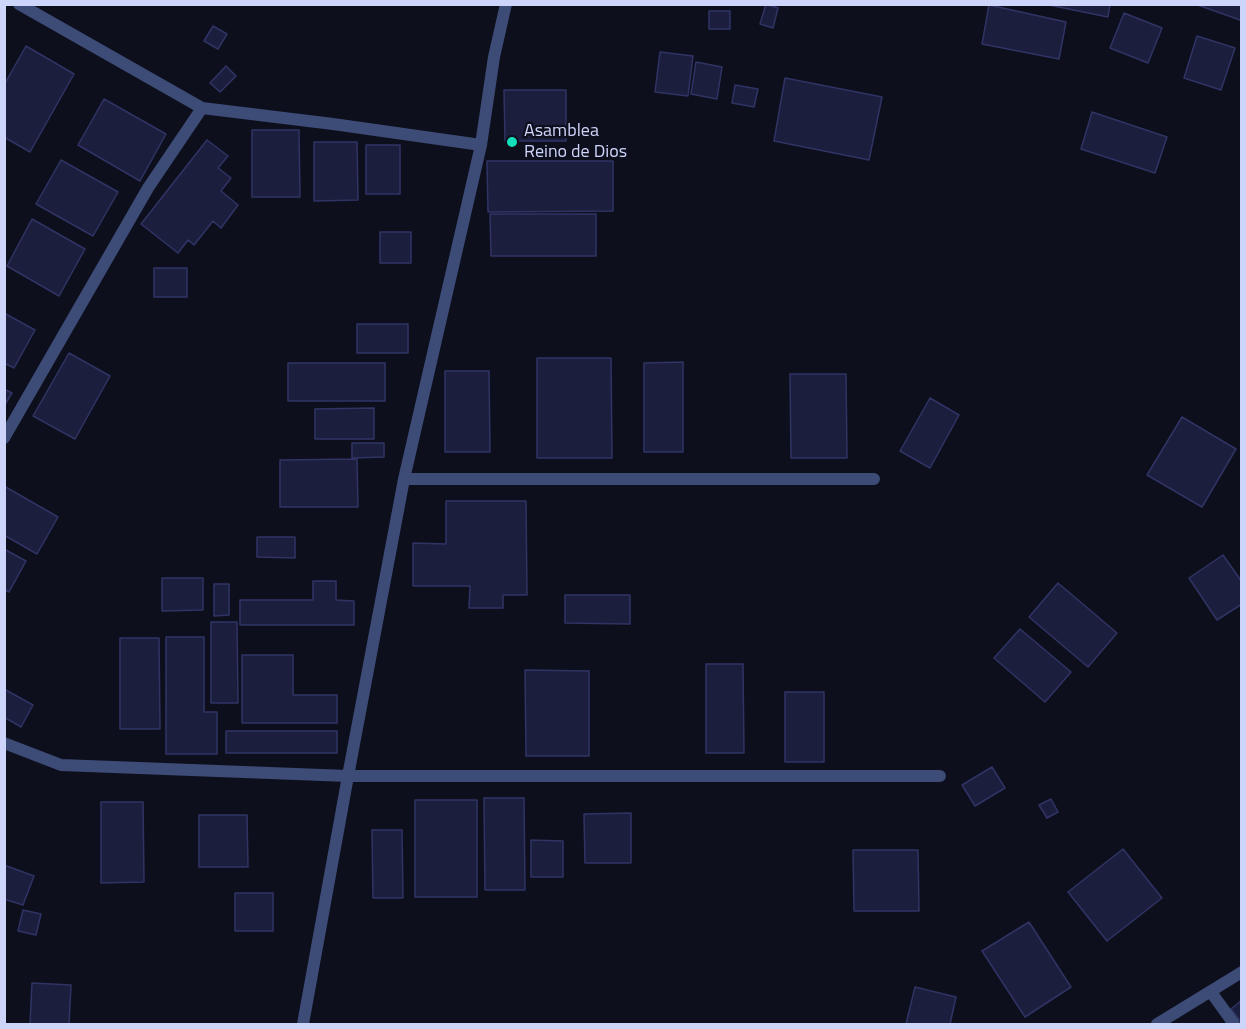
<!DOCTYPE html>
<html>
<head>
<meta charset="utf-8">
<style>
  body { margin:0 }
  #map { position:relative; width:1246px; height:1029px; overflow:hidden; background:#0e0f1d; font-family:"Titillium Web",sans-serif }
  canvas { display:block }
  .frame { position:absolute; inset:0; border:6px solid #ced5fa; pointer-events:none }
</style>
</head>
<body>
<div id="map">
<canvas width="1246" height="1029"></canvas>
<div class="frame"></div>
</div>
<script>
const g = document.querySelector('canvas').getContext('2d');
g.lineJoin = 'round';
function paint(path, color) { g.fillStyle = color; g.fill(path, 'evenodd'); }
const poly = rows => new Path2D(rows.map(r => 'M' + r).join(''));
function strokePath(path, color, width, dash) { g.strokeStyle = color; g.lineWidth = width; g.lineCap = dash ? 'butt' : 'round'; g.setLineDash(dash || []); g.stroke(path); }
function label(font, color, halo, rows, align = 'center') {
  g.font = font + ' "Titillium Web",sans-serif'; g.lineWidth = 4.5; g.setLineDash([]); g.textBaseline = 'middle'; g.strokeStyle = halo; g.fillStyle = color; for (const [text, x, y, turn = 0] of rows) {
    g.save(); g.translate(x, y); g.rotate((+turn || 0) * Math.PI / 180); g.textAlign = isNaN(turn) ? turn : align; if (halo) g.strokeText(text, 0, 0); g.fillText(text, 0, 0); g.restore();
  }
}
const building = poly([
  [766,4,778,8,773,28,760,24,766,4],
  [1044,4,1110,4,1108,17,1044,4],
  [1195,4,1242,4,1242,16,1240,20,1195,4],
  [989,5,1066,22,1059,59,982,44,989,5],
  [709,11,730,11,730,29,709,29,709,11],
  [1124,13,1162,28,1148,63,1110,48,1124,13],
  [213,26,227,34,218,49,204,41,213,26],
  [1197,36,1235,48,1221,90,1184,78,1197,36],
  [26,46,74,74,30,152,4,137,4,85,26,46],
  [660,52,693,56,688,96,655,92,660,52],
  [696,62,722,67,717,99,691,94,696,62],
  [226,66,236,76,220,92,210,83,226,66],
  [785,78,882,97,869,160,774,141,785,78],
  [735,85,758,89,754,107,732,103,735,85],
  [504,90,566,90,566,141,505,141,504,90],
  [104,99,166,134,140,181,78,145,104,99],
  [1092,112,1167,137,1155,173,1081,149,1092,112],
  [252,130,299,130,300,197,252,197,252,130],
  [207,140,228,156,218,168,231,178,221,191,238,205,221,228,213,221,194,245,188,240,178,253,141,224,207,140],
  [314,142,357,142,358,200,314,201,314,142],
  [366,145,400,145,400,194,366,194,366,145],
  [61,160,118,192,93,236,36,204,61,160],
  [487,161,613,161,613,211,488,212,487,161],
  [490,214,596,214,596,256,491,256,490,214],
  [32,219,85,249,59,296,7,266,32,219],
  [380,232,411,232,411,263,380,263,380,232],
  [154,268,187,268,187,297,154,297,154,268],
  [4,313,35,330,14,368,4,363,4,313],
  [357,324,408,324,408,353,357,353,357,324],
  [69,353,110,376,75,439,33,416,69,353],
  [537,358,611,358,612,458,537,458,537,358],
  [683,362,683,452,644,452,644,363,683,362],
  [288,363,385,363,385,401,288,401,288,363],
  [445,371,489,371,490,452,445,452,445,371],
  [790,374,846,374,847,458,791,458,790,374],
  [4,389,12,393,4,406,4,389],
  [930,398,959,415,930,468,900,451,930,398],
  [374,408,374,439,315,439,315,409,374,408],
  [1182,417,1236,449,1202,507,1147,475,1182,417],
  [352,443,384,443,384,457,352,458,352,443],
  [357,459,358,507,280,507,280,460,357,459],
  [4,486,58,517,37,554,4,535,4,486],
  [446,501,526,501,527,595,503,595,503,608,469,608,470,586,413,586,413,543,446,544,446,501],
  [257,537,295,537,295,558,257,557,257,537],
  [4,549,26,561,9,592,4,589,4,549],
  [1223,555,1242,582,1242,604,1217,620,1189,578,1223,555],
  [162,578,203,578,203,610,162,611,162,578],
  [313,581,336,581,336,600,354,601,354,625,240,625,240,600,313,600,313,581],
  [1058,583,1117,633,1088,667,1029,617,1058,583],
  [214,584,229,584,229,615,214,616,214,584],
  [565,595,630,595,630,624,565,623,565,595],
  [211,622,237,622,238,703,211,703,211,622],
  [1020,629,1071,672,1045,702,994,658,1020,629],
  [166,637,204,637,204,712,217,712,217,754,166,754,166,637],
  [120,638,159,638,160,729,120,729,120,638],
  [242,655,293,655,293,695,337,695,337,723,242,723,242,655],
  [706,664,743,664,744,753,706,753,706,664],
  [525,670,589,671,589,756,526,756,525,670],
  [4,689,33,705,21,727,4,717,4,689],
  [785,692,824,692,824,762,785,762,785,692],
  [226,731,337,731,337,753,226,753,226,731],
  [992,767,1005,788,975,806,962,785,992,767],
  [484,798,524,798,525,890,485,890,484,798],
  [1051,799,1058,812,1047,818,1039,805,1051,799],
  [415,800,477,800,477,897,415,897,415,800],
  [101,802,143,802,144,882,101,883,101,802],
  [631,813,631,863,585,863,584,814,631,813],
  [199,815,247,815,248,867,199,867,199,815],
  [372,830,402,830,403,898,373,898,372,830],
  [531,840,563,841,563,877,531,877,531,840],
  [1123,849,1162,898,1107,941,1068,892,1123,849],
  [853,850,918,850,919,911,854,911,853,850],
  [4,865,34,876,23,905,4,899,4,865],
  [235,893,273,893,273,931,235,931,235,893],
  [23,910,41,914,36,935,18,931,23,910],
  [1029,922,1071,987,1025,1017,982,951,1029,922],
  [32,983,71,985,69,1024,30,1024,32,983],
  [915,987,956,997,950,1024,906,1024,915,987],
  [1242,1000,1242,1023,1231,1009,1242,1000]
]);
const street = poly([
  [19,4,202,108],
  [4,438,148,188,202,108,333,124,481,145],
  [404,479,874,479],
  [4,743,61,765,348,776,940,776],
  [1211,992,1234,1024],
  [303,1024,348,776,404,479,481,145,494,57,506,4],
  [1157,1024,1242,972]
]);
const markers = [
  [512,142,6,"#15dfba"]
];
const poiNames = [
  ["Asamblea",524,132],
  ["Reino de Dios",524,153]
];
paint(building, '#1b1e3c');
strokePath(building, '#303465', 1.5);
strokePath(street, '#3d4b77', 12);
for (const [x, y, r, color] of markers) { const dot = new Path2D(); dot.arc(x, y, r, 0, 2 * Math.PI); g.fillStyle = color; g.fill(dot); strokePath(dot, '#0e0f1d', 2); }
label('18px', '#ced5fa', '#0e0f1d', poiNames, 'left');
</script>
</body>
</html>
